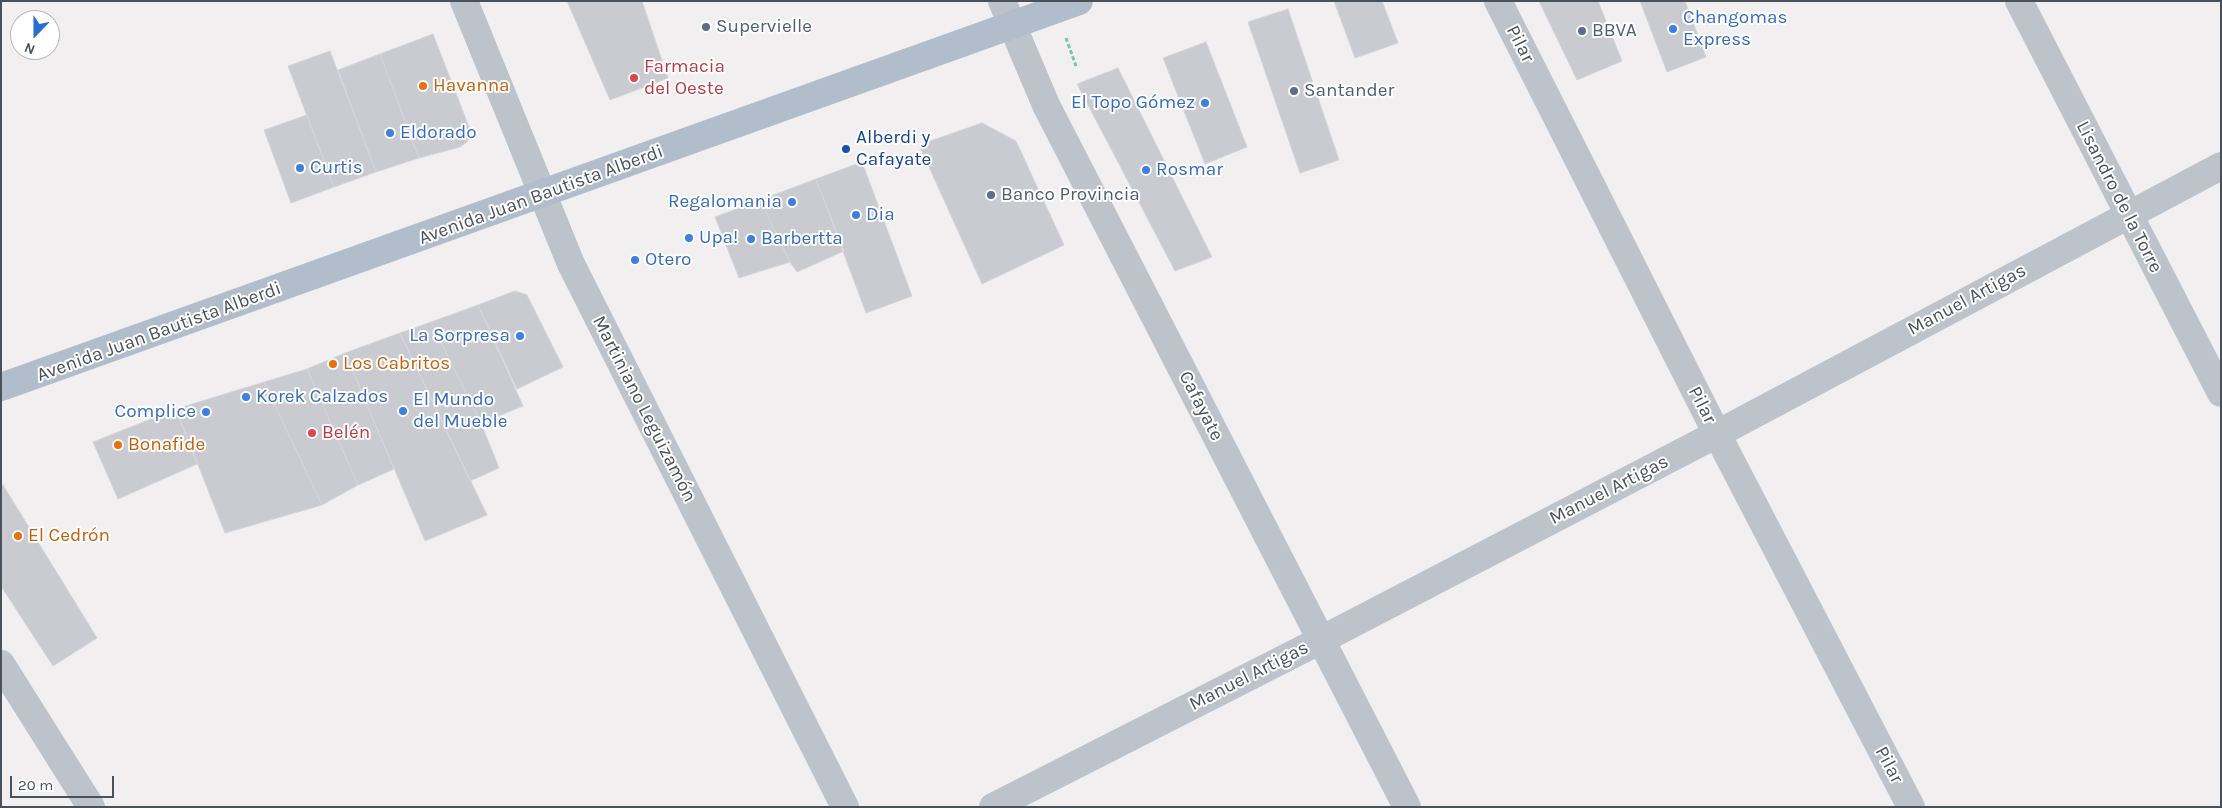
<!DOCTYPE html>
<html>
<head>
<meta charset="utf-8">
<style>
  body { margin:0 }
  #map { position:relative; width:2222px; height:808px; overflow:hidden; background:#f1efef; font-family:Karla,sans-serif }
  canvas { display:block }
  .frame { position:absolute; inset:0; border:2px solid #49515a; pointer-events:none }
  .north { position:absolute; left:10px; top:10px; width:50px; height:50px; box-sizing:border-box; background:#fff; border:1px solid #b6b9bd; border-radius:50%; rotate:202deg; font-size:14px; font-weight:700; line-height:20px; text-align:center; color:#49515a }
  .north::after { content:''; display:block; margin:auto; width:18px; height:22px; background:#2a6ed0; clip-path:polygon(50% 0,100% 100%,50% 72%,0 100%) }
  .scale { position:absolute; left:10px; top:776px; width:104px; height:22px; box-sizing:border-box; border:2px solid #49515a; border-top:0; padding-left:6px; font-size:15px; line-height:18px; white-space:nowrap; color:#49515a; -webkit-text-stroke:4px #fff; paint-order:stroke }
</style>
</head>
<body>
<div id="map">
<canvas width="2222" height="808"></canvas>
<div class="frame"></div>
<div class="north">N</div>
<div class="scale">20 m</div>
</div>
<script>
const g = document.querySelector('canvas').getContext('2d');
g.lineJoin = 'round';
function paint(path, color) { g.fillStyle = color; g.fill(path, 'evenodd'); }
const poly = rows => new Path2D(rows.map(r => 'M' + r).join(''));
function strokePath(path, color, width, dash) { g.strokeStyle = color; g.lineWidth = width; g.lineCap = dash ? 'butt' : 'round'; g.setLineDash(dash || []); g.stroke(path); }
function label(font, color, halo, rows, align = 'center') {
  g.font = font + ' Karla,sans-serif'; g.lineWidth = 4; g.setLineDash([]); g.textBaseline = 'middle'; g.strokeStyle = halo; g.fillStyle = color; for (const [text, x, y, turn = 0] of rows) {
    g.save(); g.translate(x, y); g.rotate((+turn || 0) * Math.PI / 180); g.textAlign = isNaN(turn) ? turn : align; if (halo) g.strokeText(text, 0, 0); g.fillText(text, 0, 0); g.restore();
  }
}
const building = poly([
  [567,1,642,1,668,78,610,100,567,1],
  [1334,1,1382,1,1398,43,1355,58,1334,1],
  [1539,1,1598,1,1622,61,1577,80,1539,1],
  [1640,1,1685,1,1706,57,1667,72,1640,1],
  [1288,9,1339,160,1300,173,1248,22,1288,9],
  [433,34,471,132,467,142,460,147,419,158,380,54,433,34],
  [1206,42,1247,147,1205,164,1163,58,1206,42],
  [330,51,376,172,334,187,288,66,330,51],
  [380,54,419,158,376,172,338,70,380,54],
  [1118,68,1212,257,1175,271,1077,84,1118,68],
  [307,115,334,187,291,203,264,130,307,115],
  [982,123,1016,141,1064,245,982,284,919,145,982,123],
  [862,162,912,296,866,313,816,179,862,162],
  [816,179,844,251,797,272,790,262,760,200,816,179],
  [760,200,790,262,739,278,715,217,760,200],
  [515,291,527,295,563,367,517,389,478,305,515,291],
  [478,305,523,406,481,423,431,322,478,305],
  [431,322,481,423,499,468,470,481,400,333,431,322],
  [400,333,487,515,425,541,345,353,400,333],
  [345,353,394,469,358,485,307,369,345,353],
  [307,369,358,485,322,505,264,382,307,369],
  [264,382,322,505,225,533,176,409,264,382],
  [176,409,197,464,118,499,93,442,176,409],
  [3,485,97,638,53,666,1,586,1,486,3,485]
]);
const path = poly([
  [1066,38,1076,66]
]);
const minor = poly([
  [464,1,571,264,845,807],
  [1002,1,1046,105,1407,807],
  [1498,1,1717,434,1911,807],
  [1,664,91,807],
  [993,807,1321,640,1717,434,2221,166]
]);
const tertiary = poly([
  [2019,1,2221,393]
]);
const primary = poly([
  [1,387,1079,1]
]);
const markers = [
  [706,27,5,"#5c6f8a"],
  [1673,29,5,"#3f7fe0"],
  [1582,31,5,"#5c6f8a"],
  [634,78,5,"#e0444e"],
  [423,86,5,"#e8710a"],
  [1294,91,5,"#5c6f8a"],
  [1205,103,5,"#3f7fe0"],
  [390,133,5,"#3f7fe0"],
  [846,149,5,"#1a4fb4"],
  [300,168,5,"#3f7fe0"],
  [1146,170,5,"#3f7fe0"],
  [991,195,5,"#5c6f8a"],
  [792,202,5,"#3f7fe0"],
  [856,215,5,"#3f7fe0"],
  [689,238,5,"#3f7fe0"],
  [751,239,5,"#3f7fe0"],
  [635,260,5,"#3f7fe0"],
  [520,336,5,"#3f7fe0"],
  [333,364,5,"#e8710a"],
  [246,397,5,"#3f7fe0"],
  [403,411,5,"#3f7fe0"],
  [206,412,5,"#3f7fe0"],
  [312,433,5,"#e0444e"],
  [118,445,5,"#e8710a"],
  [18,536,5,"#e8710a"]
];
const shopNames = [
  ["Changomas",1683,18],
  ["Express",1683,40],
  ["El Topo Gómez",1195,103,"right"],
  ["Eldorado",400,133],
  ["Curtis",310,168],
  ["Rosmar",1156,170],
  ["Regalomania",782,202,"right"],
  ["Dia",866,215],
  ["Upa!",699,238],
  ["Barbertta",761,239],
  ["Otero",645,260],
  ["La Sorpresa",510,336,"right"],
  ["Korek Calzados",256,397],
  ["El Mundo",413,400],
  ["del Mueble",413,422],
  ["Complice",196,412,"right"]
];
const serviceNames = [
  ["Supervielle",716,27],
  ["BBVA",1592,31],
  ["Santander",1304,91],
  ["Banco Provincia",1001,195]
];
const streetNames = [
  ["Pilar",1520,44,63],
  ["Avenida Juan Bautista Alberdi",541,195,-20],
  ["Lisandro de la Torre",2119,197,63],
  ["Manuel Artigas",1967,300,-28],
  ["Avenida Juan Bautista Alberdi",159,332,-20],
  ["Pilar",1702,405,63],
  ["Cafayate",1201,406,63],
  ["Martiniano Leguizamón",644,409,63],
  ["Manuel Artigas",1609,490,-27],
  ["Manuel Artigas",1249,676,-27],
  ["Pilar",1889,765,62]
];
const healthNames = [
  ["Farmacia",644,67],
  ["del Oeste",644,89],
  ["Belén",322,433]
];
const foodNames = [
  ["Havanna",433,86],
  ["Los Cabritos",343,364],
  ["Bonafide",128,445],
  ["El Cedrón",28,536]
];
const transitNames = [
  ["Alberdi y",856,138],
  ["Cafayate",856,160]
];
paint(building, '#c9cbd1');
strokePath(building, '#d3d5da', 1);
strokePath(path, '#7cc5a4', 3, [4, 2.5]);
strokePath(minor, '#bcc3ca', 28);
strokePath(tertiary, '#bcc3ca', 28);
strokePath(primary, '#b1bdcb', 28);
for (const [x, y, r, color] of markers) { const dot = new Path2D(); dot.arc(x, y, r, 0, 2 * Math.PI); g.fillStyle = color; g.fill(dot); strokePath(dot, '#fff', 2); }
label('19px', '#366cbe', '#fff', shopNames, 'left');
label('19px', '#4e5e75', '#fff', serviceNames, 'left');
label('19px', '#49515a', '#fff', streetNames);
label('19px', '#be3a42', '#fff', healthNames, 'left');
label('19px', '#c56008', '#fff', foodNames, 'left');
label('19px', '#164399', '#fff', transitNames, 'left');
</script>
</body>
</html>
